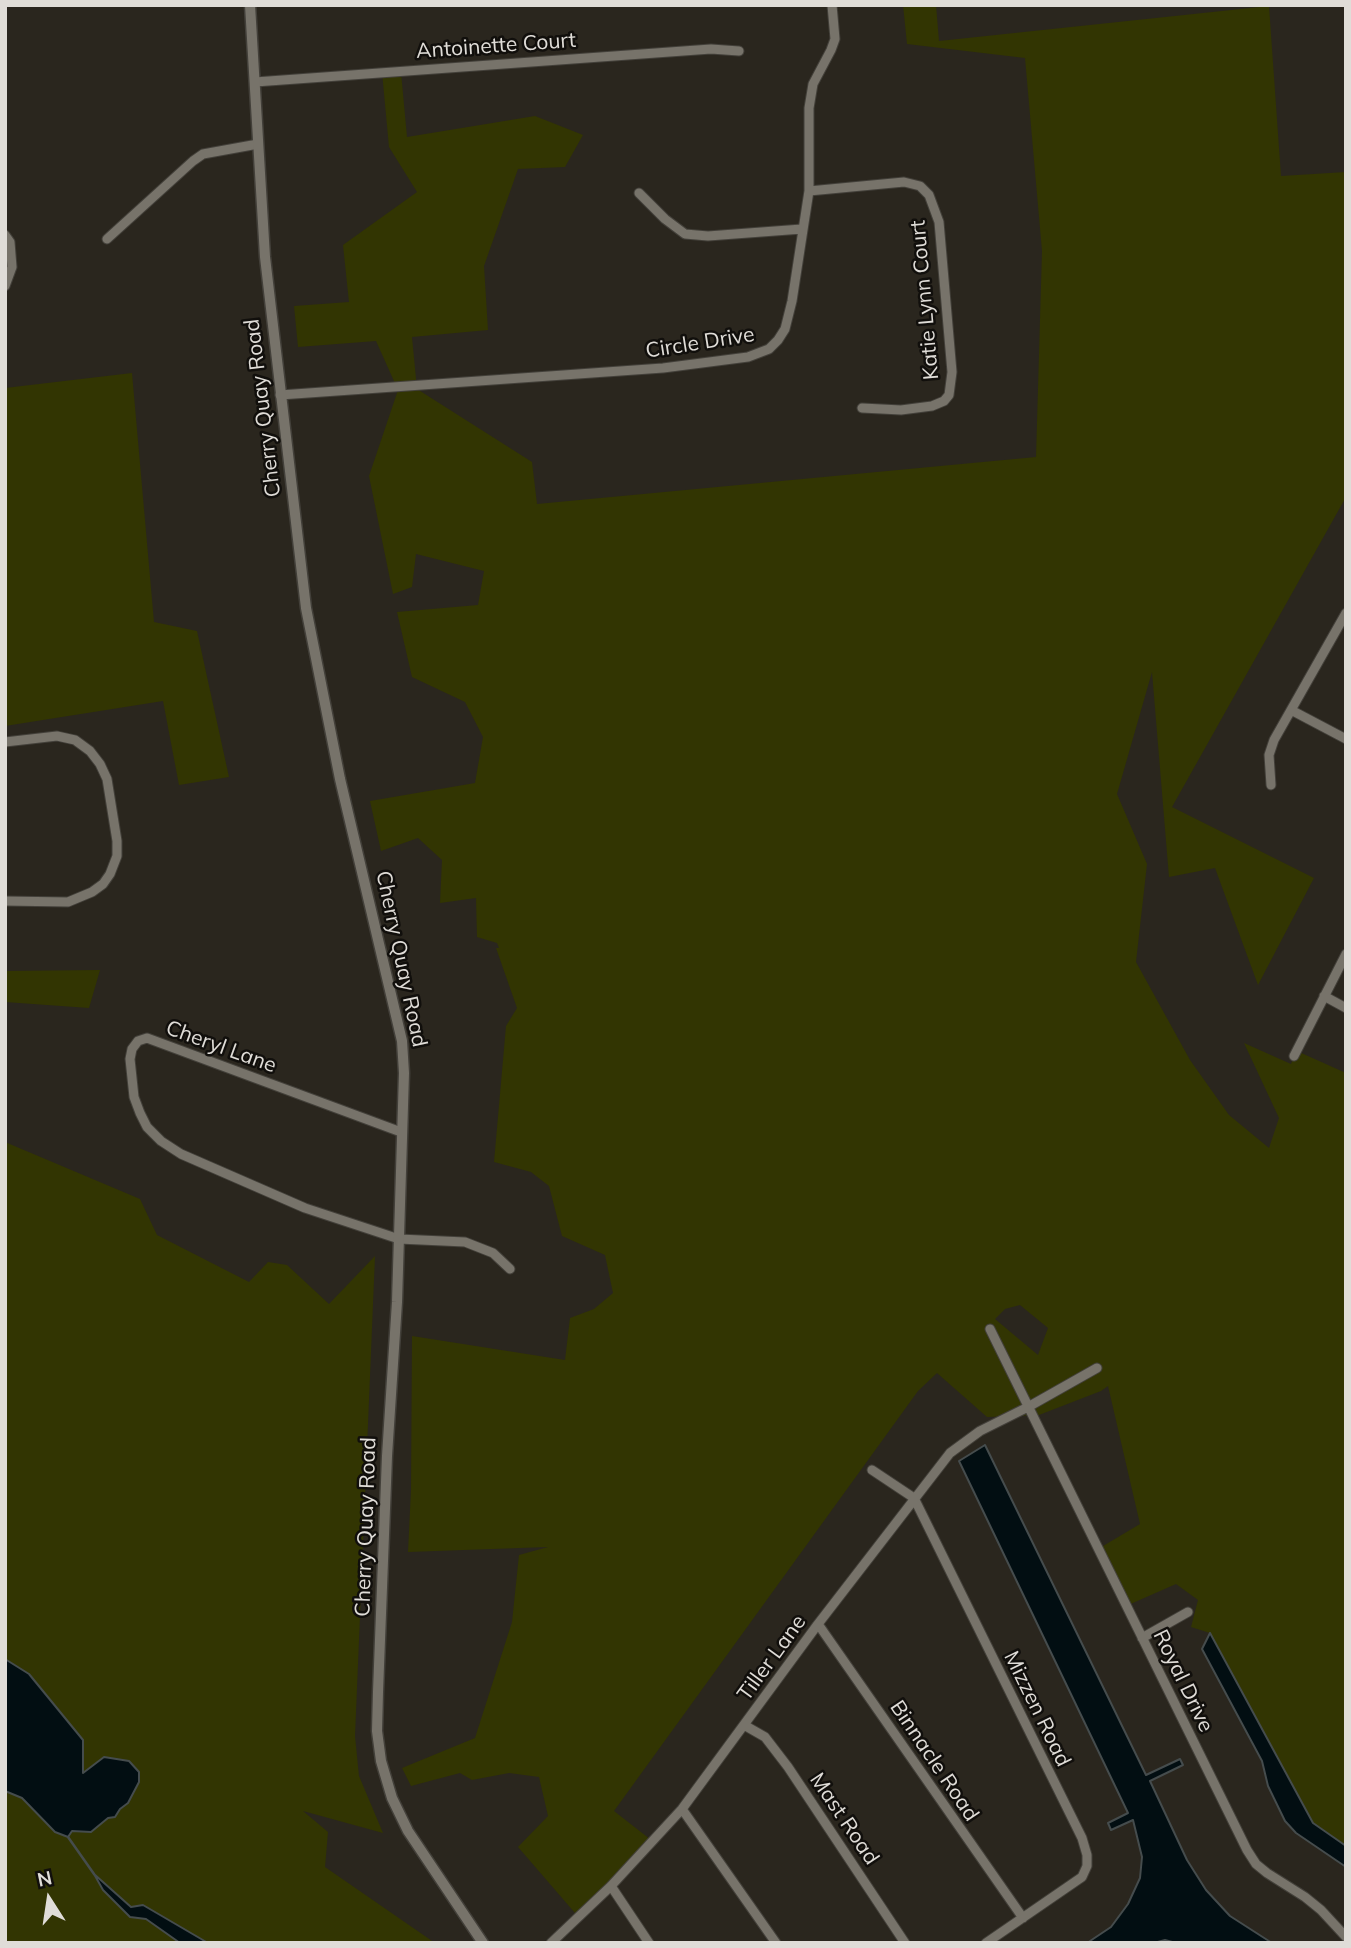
<!DOCTYPE html>
<html>
<head>
<meta charset="utf-8">
<style>
  body { margin:0 }
  #map { position:relative; width:1351px; height:1948px; overflow:hidden; background:#2a261e; font-family:Mulish,sans-serif }
  canvas { display:block }
  .frame { position:absolute; inset:0; border:7px solid #e0ddd8; pointer-events:none }
  .north { position:absolute; left:14px; top:1864px; width:70px; height:70px; -webkit-text-stroke:5px #110f0c; paint-order:stroke; rotate:348deg; font-size:19px; font-weight:700; line-height:28px; text-align:center; color:#e0ddd8 }
  .north::after { content:''; display:block; margin:auto; width:24px; height:32px; background:#e0ddd8; clip-path:polygon(50% 0,100% 100%,50% 72%,0 100%) }
</style>
</head>
<body>
<div id="map">
<canvas width="1351" height="1948"></canvas>
<div class="frame"></div>
<div class="north">N</div>
</div>
<script>
const g = document.querySelector('canvas').getContext('2d');
g.lineJoin = 'round';
function paint(path, color) { g.fillStyle = color; g.fill(path, 'evenodd'); }
const poly = rows => new Path2D(rows.map(r => 'M' + r).join(''));
function strokePath(path, color, width, dash) { g.strokeStyle = color; g.lineWidth = width; g.lineCap = dash ? 'butt' : 'round'; g.setLineDash(dash || []); g.stroke(path); }
function label(font, color, halo, rows, align = 'center') {
  g.font = font + ' Mulish,sans-serif'; g.lineWidth = 5; g.setLineDash([]); g.textBaseline = 'middle'; g.strokeStyle = halo; g.fillStyle = color; for (const [text, x, y, turn = 0] of rows) {
    g.save(); g.translate(x, y); g.rotate((+turn || 0) * Math.PI / 180); g.textAlign = isNaN(turn) ? turn : align; if (halo) g.strokeText(text, 0, 0); g.fillText(text, 0, 0); g.restore();
  }
}
const green = poly([
  [903,5,936,5,939,41,1269,6,1281,176,1346,172,1346,497,1172,807,1314,878,1258,985,1215,868,1169,877,1152,672,1117,794,1147,864,1136,962,1190,1060,1229,1115,1269,1148,1279,1118,1244,1043,1291,1064,1294,1056,1299,1052,1346,1073,1346,1846,1313,1823,1210,1633,1191,1627,1198,1600,1176,1584,1126,1606,1098,1549,1140,1524,1108,1386,1101,1391,1039,1415,987,1417,937,1373,918,1391,614,1811,655,1843,581,1920,518,1847,548,1816,539,1777,509,1773,472,1780,460,1773,411,1786,402,1768,475,1738,512,1622,519,1555,548,1547,408,1552,411,1490,412,1336,565,1360,570,1318,594,1309,613,1293,605,1255,562,1236,549,1186,531,1172,494,1162,506,1026,517,1008,496,948,499,948,497,943,477,937,476,898,440,903,442,860,418,838,381,851,370,801,475,783,483,737,465,702,412,677,397,612,478,605,484,571,416,554,412,587,393,594,369,476,398,390,376,341,298,347,294,306,349,302,343,245,417,192,389,147,382,72,401,72,407,137,535,116,583,135,565,167,518,169,484,266,488,330,412,337,417,389,532,462,537,504,1036,457,1042,251,1025,58,907,44],
  [1020,1305,1048,1328,1038,1355,995,1319,1005,1309],
  [132,373,154,622,197,631,229,777,179,785,163,701,5,726,5,388],
  [100,970,89,1008,5,1002,5,971],
  [5,1142,140,1199,157,1235,249,1282,268,1262,287,1265,329,1304,375,1256,355,1736,359,1776,383,1833,303,1811,328,1832,325,1867,435,1943,208,1943,143,1905,131,1907,103,1890,180,1943,5,1943,5,1791,22,1798,55,1832,91,1832,108,1818,115,1817,120,1809,128,1803,139,1782,83,1774,29,1674,5,1659]
]);
const water = poly([
  [985,1445,1146,1775,1180,1759,1183,1765,1150,1781,1187,1860,1206,1890,1230,1916,1272,1943,1176,1943,1165,1940,1154,1943,1087,1943,1111,1927,1128,1904,1140,1878,1142,1857,1133,1820,1111,1830,1108,1823,1128,1813,959,1461,985,1445],
  [1210,1633,1313,1823,1346,1846,1346,1867,1296,1833,1285,1821,1268,1786,1262,1761,1202,1649,1210,1633],
  [5,1659,29,1674,83,1740,83,1773,104,1757,129,1761,139,1772,139,1782,128,1803,120,1809,115,1817,108,1818,91,1832,72,1831,68,1837,55,1832,22,1798,5,1791,5,1659],
  [94,1874,131,1907,143,1905,208,1943,180,1943,146,1919,130,1917,103,1890,94,1874]
]);
const stream = poly([
  [68,1837,94,1874]
]);
const minor = poly([
  [255,82,711,49,739,51],
  [809,191,904,182,920,186,929,195,939,222,952,372,949,395,944,401,932,406,901,410,862,408],
  [639,193,665,219,685,234,708,236,802,229],
  [5,235,10,242,12,267,5,286],
  [107,239,193,161,203,154,258,144],
  [280,395,663,368,748,357,769,349,778,340,785,329,792,301,809,191,809,108,813,84,831,50,835,39,832,5],
  [1291,710,1346,739],
  [5,742,57,736,75,740,90,751,100,764,107,779,117,841,117,856,110,874,103,884,92,892,68,902,5,901],
  [1271,785,1269,755,1274,740,1346,613],
  [1324,996,1346,1008],
  [1294,1056,1346,954],
  [401,1132,147,1038,138,1041,132,1049,130,1059,134,1097,140,1113,147,1127,161,1141,181,1154,305,1208,399,1239,465,1242,493,1253,510,1269],
  [990,1329,1247,1850,1256,1864,1267,1873,1305,1897,1321,1910,1346,1937],
  [872,1470,914,1498,1082,1838,1087,1855,1087,1866,1082,1877,986,1943],
  [818,1624,1023,1918],
  [1142,1638,1188,1612],
  [744,1725,765,1737,788,1767,905,1943],
  [682,1809,776,1943],
  [611,1886,649,1943],
  [551,1943,611,1886,682,1809,818,1624,950,1453,980,1431,1028,1407,1097,1368]
]);
const tertiary = poly([
  [250,5,265,257,306,608,340,779,402,1041,404,1073,397,1302,387,1456,378,1692,377,1731,381,1761,392,1798,408,1831,483,1943]
]);
const streetNames = [
  ["Antoinette Court",496,46,-4],
  ["Katie Lynn Court",925,300,-95],
  ["Circle Drive",700,343,-9],
  ["Cherry Quay Road",263,408,-97],
  ["Cherry Quay Road",401,959,78],
  ["Cheryl Lane",221,1047,20],
  ["Cherry Quay Road",366,1527,-88],
  ["Tiller Lane",772,1658,-54],
  ["Royal Drive",1183,1681,64],
  ["Mizzen Road",1037,1709,64],
  ["Binnacle Road",934,1761,56],
  ["Mast Road",844,1819,56]
];
paint(green, '#323502');
paint(water, '#020e12');
strokePath(water, '#454c4d', 2);
strokePath(stream, '#454c4d', 2.5);
strokePath(minor, '#43403a', 11);
strokePath(tertiary, '#43403a', 13);
strokePath(minor, '#77736a', 9);
strokePath(tertiary, '#77736a', 10);
label('21px', '#e0ddd8', '#110f0c', streetNames);
</script>
</body>
</html>
